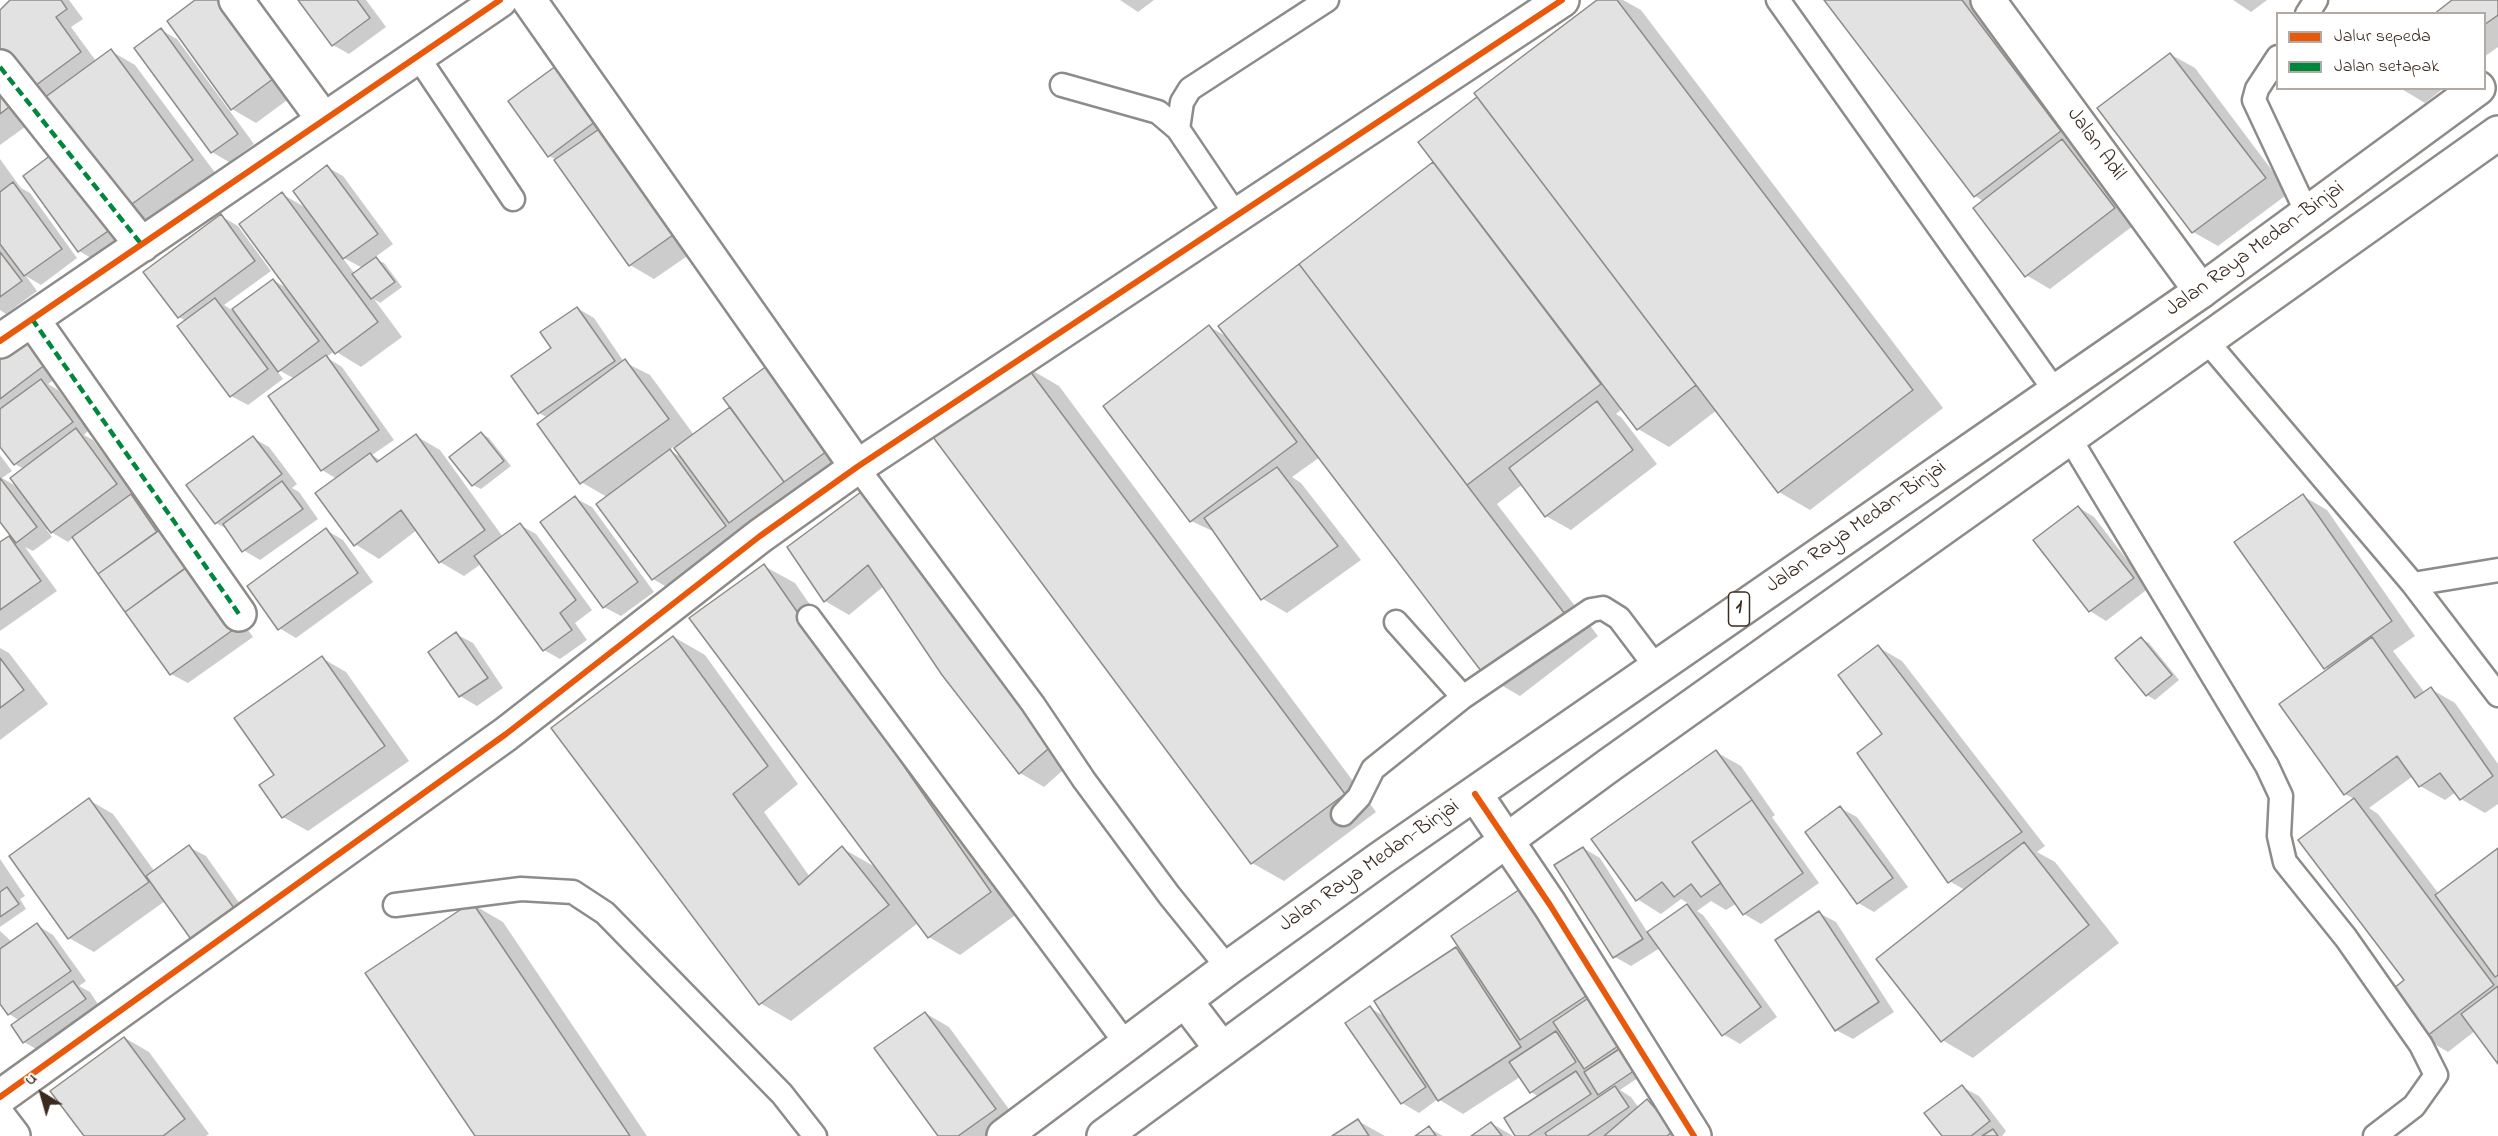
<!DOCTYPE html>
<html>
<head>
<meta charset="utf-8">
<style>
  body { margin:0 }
  #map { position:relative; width:2498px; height:1136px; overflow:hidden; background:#fff; font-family:"Indie Flower",sans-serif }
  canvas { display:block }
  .legend { position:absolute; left:2276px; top:12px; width:210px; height:78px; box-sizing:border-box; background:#fff; border:2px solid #b1aaa5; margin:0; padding:8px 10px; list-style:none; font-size:18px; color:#3b2a1e }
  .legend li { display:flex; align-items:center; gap:12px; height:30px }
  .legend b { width:30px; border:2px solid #b1aaa5 }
  .north { position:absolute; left:12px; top:1064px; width:60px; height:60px; -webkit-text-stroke:4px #fff; paint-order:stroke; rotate:323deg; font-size:16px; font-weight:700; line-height:24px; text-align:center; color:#3b2a1e }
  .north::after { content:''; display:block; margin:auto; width:21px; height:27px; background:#3b2a1e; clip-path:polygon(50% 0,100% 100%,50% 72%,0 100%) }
</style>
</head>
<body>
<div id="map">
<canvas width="2498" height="1136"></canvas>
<ul class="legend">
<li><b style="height:8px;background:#e8590c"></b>Jalur sepeda</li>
<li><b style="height:8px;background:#00873e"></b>Jalan setapak</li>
</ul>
<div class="north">U</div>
</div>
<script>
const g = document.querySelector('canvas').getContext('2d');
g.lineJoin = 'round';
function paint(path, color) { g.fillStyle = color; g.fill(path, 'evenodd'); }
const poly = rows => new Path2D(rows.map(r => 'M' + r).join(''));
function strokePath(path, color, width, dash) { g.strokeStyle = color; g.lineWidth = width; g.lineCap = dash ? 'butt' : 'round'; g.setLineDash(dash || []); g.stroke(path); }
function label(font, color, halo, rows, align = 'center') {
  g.font = font + ' "Indie Flower",sans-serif'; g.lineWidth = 4.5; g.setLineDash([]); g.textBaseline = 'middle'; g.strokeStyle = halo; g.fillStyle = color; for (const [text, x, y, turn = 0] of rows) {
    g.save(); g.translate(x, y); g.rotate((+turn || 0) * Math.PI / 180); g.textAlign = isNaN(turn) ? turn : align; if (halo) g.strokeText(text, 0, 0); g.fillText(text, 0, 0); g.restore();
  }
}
const shadow = poly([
  [12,0,69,0,83,19,71,27,96,61,111,51,135,65,216,174,151,222,126,208,0,51,0,12],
  [198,0,305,87,256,123,232,109],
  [300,0,366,0,386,27,349,54,333,45],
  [1120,0,1154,0,1138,12],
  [1600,0,1623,0,1641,10,1943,408,1810,510,1779,492,1717,410,1669,447,1638,429,1622,409,1616,414,1621,417,1657,464,1571,530,1546,516,1523,484,1497,504,1598,636,1520,696,1489,678,1320,457,1292,477,1301,483,1361,560,1287,613,1263,599,1217,533,1191,521,1210,327,1231,339,1221,326,1436,162,1420,143],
  [1826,0,1978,0,2138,222,2050,289,2026,275,1983,201,1975,196],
  [2233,0,2267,0,2251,12],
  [2454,0,2498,0,2498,47,2484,57,2484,14],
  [161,30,177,39,254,144,229,162,212,152,136,48],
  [2170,54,2195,68,2289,193,2218,246,2193,232,2099,109],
  [561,65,706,243,654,279,630,265,557,160,549,156],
  [0,70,36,119,0,145],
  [2400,88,2444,88,2425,103],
  [0,159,21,188,30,193,77,258,41,285,26,276,37,291,6,314,0,310],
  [327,167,343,176,393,244,374,258,384,263,402,287,380,303,374,299,402,337,361,367,335,351,326,357,342,367,394,440,372,455,381,461,416,436,440,450,503,537,520,525,536,534,592,610,575,623,587,640,560,659,544,650,481,564,464,576,440,562,417,530,379,559,355,544,337,479,322,470,295,379,275,368,283,379,248,405,231,396,186,321,179,317,221,216,238,226,271,271,224,305,233,311,273,280,290,290,282,194,308,209],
  [342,257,357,265,363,268,355,274],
  [25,177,126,238,96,261,79,251],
  [577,308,594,318,624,362,650,375,694,435,732,408,860,458,746,531,740,528,750,540,677,593,653,579,607,497,581,482,548,418,539,413,553,349],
  [675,446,684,459,669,450],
  [25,338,62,374,48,384,58,390,88,431,84,435,93,440,133,494,130,496,147,506,209,575,253,637,188,683,171,674,74,537,68,542,46,529,52,537,33,551,25,547,57,591,0,631,0,544,9,537,17,542,0,519,0,455,12,471,2,478,19,488,24,469,15,464,0,444,0,357],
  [1028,368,1059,386,1376,812,1284,881,1252,863],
  [481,433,489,438,511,466,481,489,473,485],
  [253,438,269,447,297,484,292,488,299,492,318,519,260,560,243,550,229,530,216,523],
  [869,488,1078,757,1044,787,1020,773,884,586,849,615,825,601],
  [2303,496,2327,510,2415,636,2393,651,2425,693,2431,689,2455,703,2498,764,2498,804,2485,813,2461,799,2456,792,2445,800,2420,786,2413,776,2369,808,2378,814,2439,894,2498,850,2498,1061,2475,1031,2448,1052,2424,1038,2354,799,2345,794],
  [575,498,592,507,654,592,621,616,604,607],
  [2078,507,2094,517,2149,588,2106,621,2090,611],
  [326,530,343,540,373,582,296,638,279,628],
  [764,566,795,583,1021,911,960,955,929,937,918,923,791,1021,760,1003,674,637,705,655,798,784,764,812,810,877,842,848,877,868],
  [456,634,473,643,503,688,477,706,460,696],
  [2141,639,2149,643,2179,680,2155,700,2147,695],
  [1878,647,1902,661,2045,846,2037,852,2055,862,2119,943,1973,1058,1942,1040,1965,890,1949,881],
  [0,648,9,653,48,704,0,740],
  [322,658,346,672,409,761,308,831,283,817,261,786,276,775],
  [1716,752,1741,766,1775,815,1772,817,1819,883,1761,924,1744,914,1737,903,1726,910,1711,901,1697,911,1703,915,1777,1017,1740,1044,1723,1034,1660,948,1631,966,1615,957,1583,848,1600,858,1648,933,1689,904,1681,899,1661,914,1637,899],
  [89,800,113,814,155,872,189,847,206,856,252,921,165,901,94,952,69,938,11,856],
  [1840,808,1857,817,1908,887,1874,912,1858,903],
  [0,859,25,896,20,899,26,909,0,927],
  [1526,887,1651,1069,1620,1090,1631,1097,1639,1108,1647,1101,1664,1110,1686,1136,1517,1136,1539,1097,1531,1092,1520,1077,1463,1114,1438,1099,1419,1113,1402,1103,1347,1023,1370,1008,1386,1017,1456,949,1464,954],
  [472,904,503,922,647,1136,477,1136],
  [1819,913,1836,922,1894,1012,1853,1039,1836,1030],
  [37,925,53,935,86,981,79,986,90,992,101,1009,41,1052,24,1042,20,1021,9,1014,0,1002,0,931,12,942],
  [925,1013,949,1027,1019,1123,1001,1136,940,1136],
  [125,1038,149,1052,209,1134,206,1136,86,1136],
  [1962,1087,1979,1096,2006,1131,2002,1136,1944,1136],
  [1358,1121,1385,1136,1335,1136],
  [1491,1123,1513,1136,1473,1136],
  [1429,1128,1443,1136,1417,1136]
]);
const building = poly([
  [10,0,61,0,67,9,56,17,81,52,28,91,0,53,0,10,10,0],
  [195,0,228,0,281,73,231,110,167,21,195,0],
  [298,0,357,0,370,18,332,46,298,0],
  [1597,0,1617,0,1913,390,1778,493,1474,93,1597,0],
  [1824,0,1962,0,2061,131,1974,197,1824,0],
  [2452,0,2498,0,2498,15,2484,25,2484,14,2434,14,2452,0],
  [161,28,238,134,211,153,134,48,161,28],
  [111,49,193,160,125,209,44,98,111,49],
  [2170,53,2266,178,2192,233,2097,108,2170,53],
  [560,63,600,118,548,157,508,101,560,63],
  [0,87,13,104,0,114,0,87],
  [1477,97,1696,385,1637,430,1418,142,1477,97],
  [608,123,683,228,629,266,554,160,608,123],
  [2062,139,2115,208,2025,277,1973,208,2062,139],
  [55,152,111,229,78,252,23,176,55,152],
  [1433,162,1601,384,1467,485,1299,264,1433,162],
  [327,165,378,234,343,259,293,191,327,165],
  [13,182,62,249,24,276,0,244,0,192,13,182],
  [282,192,378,322,335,354,239,224,282,192],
  [221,214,255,261,178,318,143,272,221,214],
  [0,252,22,281,0,297,0,252],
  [376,257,395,282,371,299,352,274,376,257],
  [1299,264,1568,618,1488,680,1218,326,1299,264],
  [273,279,319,341,278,372,232,309,273,279],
  [215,298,268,369,230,397,177,326,215,298],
  [577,307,615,361,538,414,511,376,551,348,540,332,577,307],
  [1209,325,1297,442,1190,522,1103,406,1209,325],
  [25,337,46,364,0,399,0,356,25,337],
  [326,355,379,430,321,471,268,396,326,355],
  [625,359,669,419,580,484,537,424,625,359],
  [775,360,837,444,784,482,723,398,775,360],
  [1027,367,1345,794,1251,864,933,437,1027,367],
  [41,379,73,422,14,465,0,447,0,409,41,379],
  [1597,401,1633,450,1545,517,1509,468,1597,401],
  [730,407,784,482,729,523,674,448,730,407],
  [76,428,117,484,51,533,10,478,76,428],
  [481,432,504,461,472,486,449,457,481,432],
  [416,434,485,530,439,563,401,510,354,546,315,493,370,453,377,462,416,434],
  [253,436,282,474,215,524,186,485,253,436],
  [670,449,726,526,652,580,596,504,670,449],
  [1277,467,1338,546,1261,600,1204,518,1277,467],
  [0,478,37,527,16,543,0,522,0,478],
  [282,481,303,509,242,552,223,524,282,481],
  [869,486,1055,743,1019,774,942,675,868,565,824,602,787,547,869,486],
  [131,494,157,532,98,574,72,537,131,494],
  [2303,494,2392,621,2324,669,2234,542,2303,494],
  [575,496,638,582,603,608,540,522,575,496],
  [2078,506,2134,578,2089,612,2033,540,2078,506],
  [520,523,576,600,560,613,572,630,543,651,474,556,520,523],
  [326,528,358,573,278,630,247,586,326,528],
  [159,530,186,568,125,612,98,574,159,530],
  [9,536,41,581,0,610,0,542,9,536],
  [192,563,237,627,170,675,125,612,192,563],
  [764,564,991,892,928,938,689,618,764,564],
  [456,632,488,678,459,697,428,652,456,632],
  [673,636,768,766,733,794,799,885,842,846,889,905,759,1005,551,728,673,636],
  [2141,637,2172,675,2146,696,2115,658,2141,637],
  [2372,637,2415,698,2431,687,2493,776,2460,800,2440,773,2419,787,2397,756,2344,795,2279,704,2372,637],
  [1878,645,2022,832,1948,883,1857,753,1882,734,1838,675,1878,645],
  [322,656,385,746,282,818,259,785,274,775,234,718,322,656],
  [0,658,24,690,0,708,0,658],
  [1716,750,1752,800,1692,842,1721,883,1701,897,1691,884,1674,897,1662,882,1636,901,1591,839,1716,750],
  [89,798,149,882,68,939,9,856,89,798],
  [2354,798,2494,985,2423,1039,2388,993,2404,980,2298,840,2354,798],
  [1752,800,1803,873,1743,915,1692,842,1752,800],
  [1840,806,1893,878,1857,904,1805,832,1840,806],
  [2024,842,2089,925,1941,1042,1876,959,2024,842],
  [189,845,236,911,193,942,146,876,189,845],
  [1583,847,1643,939,1613,958,1554,865,1583,847],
  [2498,848,2498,975,2495,977,2435,895,2498,848],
  [1526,885,1595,990,1520,1040,1451,936,1526,885],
  [7,887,19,904,0,917,0,892,7,887],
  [472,902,630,1136,475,1136,365,973,472,902],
  [1687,904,1761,1007,1722,1036,1647,932,1687,904],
  [1819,911,1879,1002,1835,1031,1775,940,1819,911],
  [37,923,71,971,8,1015,0,1004,0,949,37,923],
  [1456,947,1521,1047,1438,1101,1374,1001,1456,947],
  [73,981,86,999,23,1043,11,1025,73,981],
  [2498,986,2498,1064,2461,1014,2498,986],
  [1599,991,1630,1038,1584,1069,1553,1022,1599,991],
  [1370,1006,1426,1087,1401,1104,1345,1023,1370,1006],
  [925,1012,996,1109,958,1136,938,1136,874,1048,925,1012],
  [1556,1031,1576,1062,1530,1093,1509,1062,1556,1031],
  [124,1037,185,1119,163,1136,84,1136,50,1091,124,1037],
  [1630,1042,1644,1064,1598,1095,1584,1072,1630,1042],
  [1576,1071,1591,1094,1528,1136,1515,1136,1504,1118,1576,1071],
  [1962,1085,1990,1121,1971,1136,1942,1136,1924,1113,1962,1085],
  [1615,1086,1629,1107,1587,1136,1547,1136,1545,1133,1615,1086],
  [1647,1099,1674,1130,1667,1136,1604,1136,1647,1099],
  [1358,1119,1369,1136,1332,1136,1358,1119],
  [1491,1122,1502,1136,1471,1136,1491,1122],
  [1429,1126,1436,1136,1415,1136,1429,1126],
  [1993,1129,1998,1136,1982,1136,1993,1129]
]);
const service = poly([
  [1778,0,2055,391],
  [2307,14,2316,0],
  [418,57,513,199],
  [2278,57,2257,89,2254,100,2307,213],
  [1062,85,1158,112,1178,129,1236,215],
  [1178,129,1182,102,1190,89,1327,0],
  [2205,339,2413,584,2498,695],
  [2069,437,2267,766,2281,796,2279,836,2285,862,2346,938,2421,1045,2436,1075,2414,1106,2375,1136],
  [857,467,1033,704,1084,780,1169,895,1228,968],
  [2413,584,2498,570],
  [809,617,1127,1045],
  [1396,622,1463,697,1591,610,1603,608,1619,618,1656,667],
  [1343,814,1359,797,1373,769,1463,697],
  [395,905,521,889,573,892,605,913,782,1094,815,1136]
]);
const minor = poly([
  [236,0,324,120],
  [529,0,857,467],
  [1988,0,2201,291],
  [0,67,142,245],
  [32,319,239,614],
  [0,341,500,0],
  [1475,794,1550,905,1694,1136],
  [0,1097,506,734,760,536,857,467,1562,0],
  [0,1119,13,1136]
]);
const trunk = poly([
  [1186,1002,1221,1048],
  [1004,1136,1228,968,1380,859,2201,291,2478,88],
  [1104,1136,1608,766,2498,133]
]);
const quiet = poly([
  [0,67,142,245],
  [32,319,239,614]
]);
const cycleway = poly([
  [0,341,500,0],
  [1475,794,1550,905,1694,1136],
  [0,1097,506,734,760,536,857,467,1562,0]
]);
const shields = [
  [1739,609,21]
];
const shieldNames = [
  ["1",1739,609]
];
const streetNames = [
  ["Jalan Adil",2095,145,54],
  ["Jalan Raya Medan-Binjai",2256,250,-36],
  ["Jalan Raya Medan-Binjai",1857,528,-35],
  ["Jalan Raya Medan-Binjai",1370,867,-35]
];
paint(shadow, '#0003');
paint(building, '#e3e2e2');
strokePath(building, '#8e8b88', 1.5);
strokePath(service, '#8e8b88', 27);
strokePath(minor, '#8e8b88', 38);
strokePath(trunk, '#8e8b88', 38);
strokePath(service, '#fff', 22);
strokePath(minor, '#fff', 33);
strokePath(trunk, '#fff', 33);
strokePath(quiet, '#00873e', 4.5, [9, 4.5]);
strokePath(cycleway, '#e8590c', 6);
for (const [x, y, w] of shields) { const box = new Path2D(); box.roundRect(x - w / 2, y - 17, w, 34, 4.5); g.fillStyle = '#fff'; g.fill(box); strokePath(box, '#3b2a1e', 1.5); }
label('bold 20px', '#3b2a1e', null, shieldNames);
label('21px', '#3b2a1e', '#fff', streetNames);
</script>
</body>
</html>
